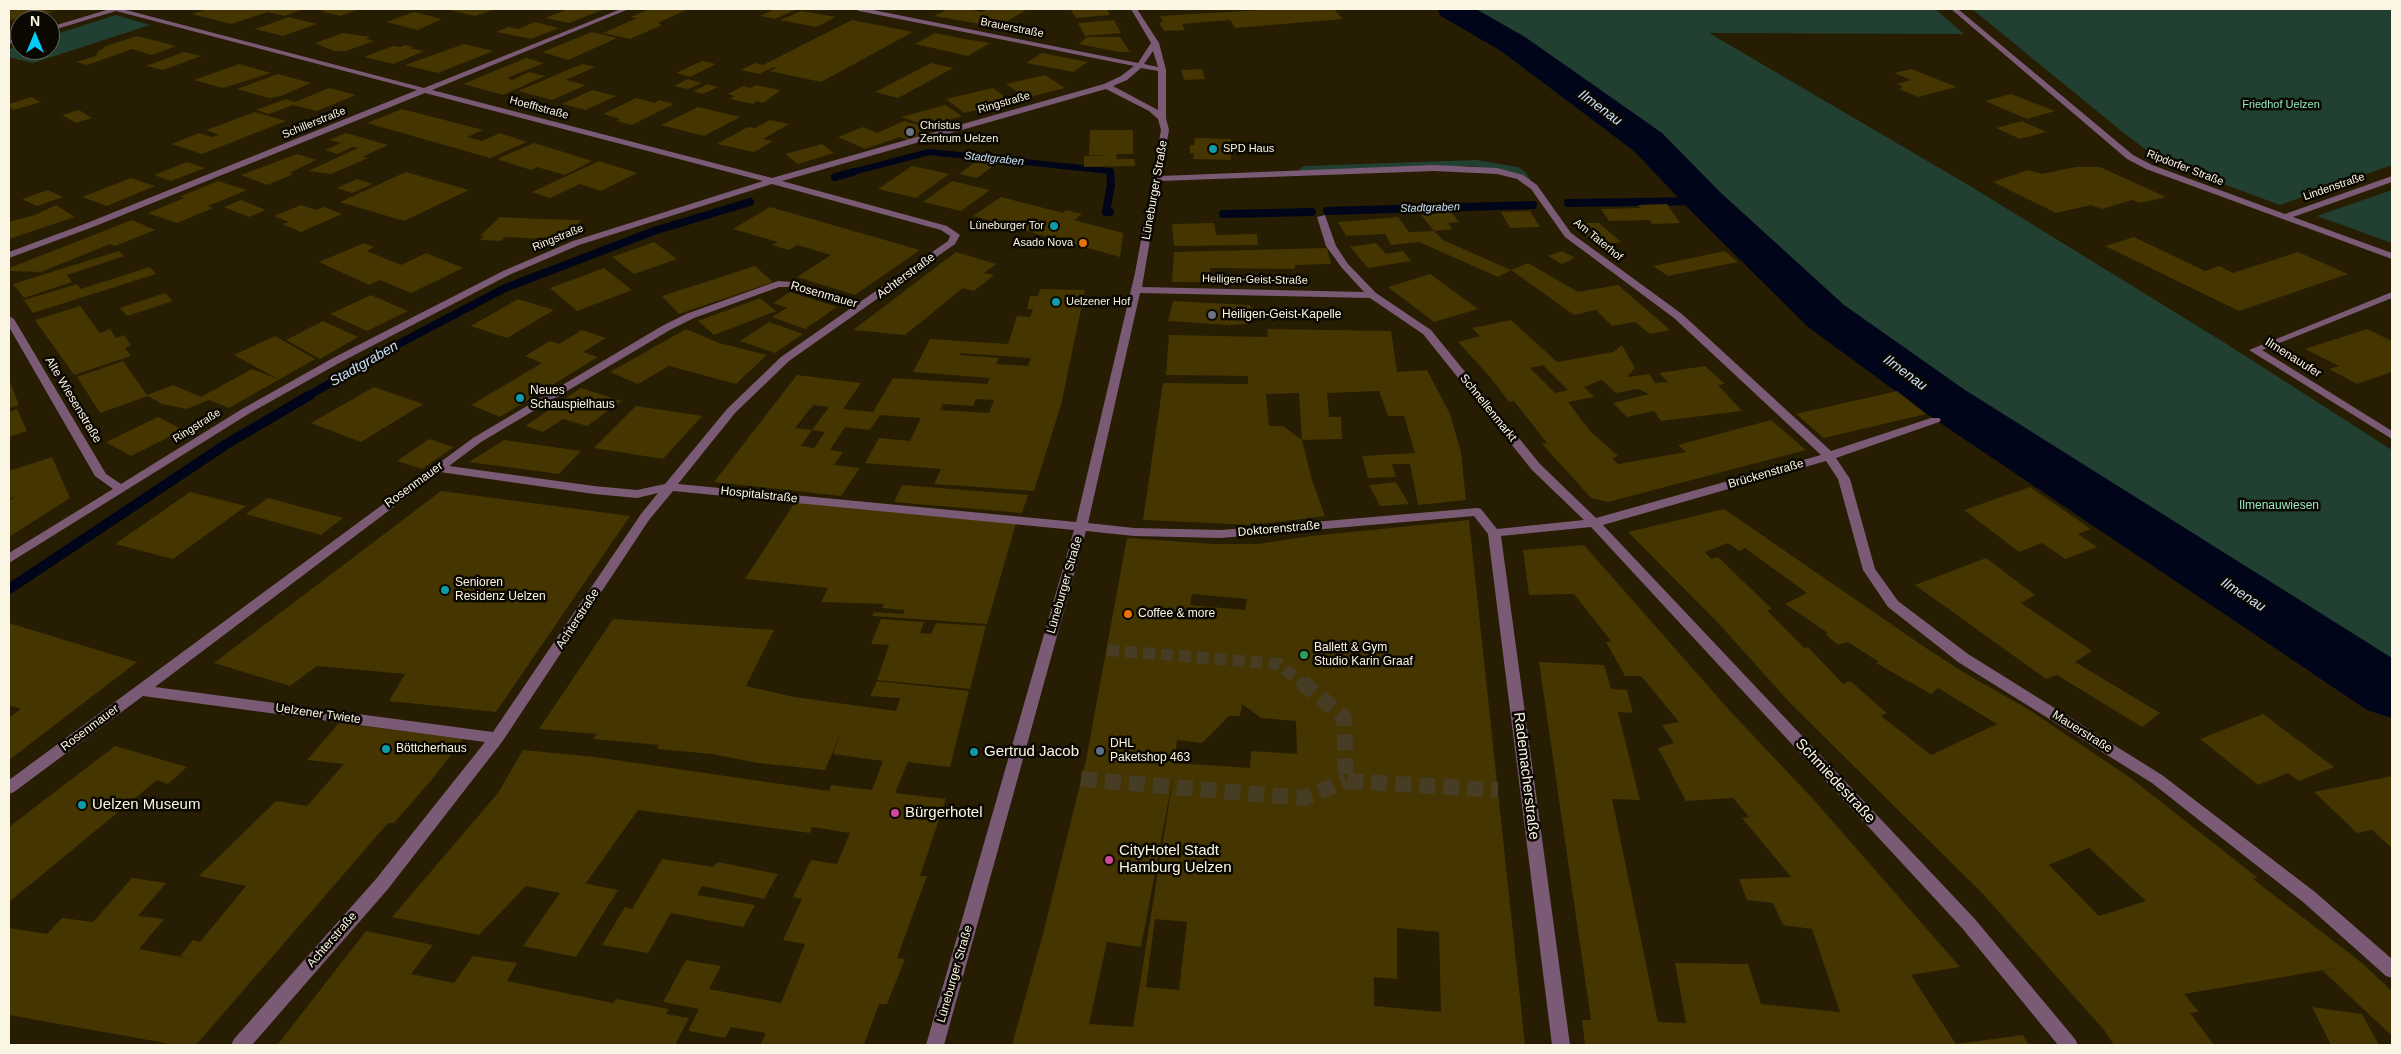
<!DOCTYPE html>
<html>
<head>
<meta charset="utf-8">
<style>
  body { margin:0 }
  #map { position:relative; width:2401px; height:1054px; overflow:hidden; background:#261d02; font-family:Arial,sans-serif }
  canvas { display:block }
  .frame { position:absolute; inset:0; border:10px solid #fbf5e4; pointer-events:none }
  .north { position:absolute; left:10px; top:10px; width:50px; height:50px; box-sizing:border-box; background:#0b0801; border:1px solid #6b675c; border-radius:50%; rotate:0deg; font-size:14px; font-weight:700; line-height:20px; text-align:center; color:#fbf5e4 }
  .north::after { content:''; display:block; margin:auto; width:18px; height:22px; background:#00cbf9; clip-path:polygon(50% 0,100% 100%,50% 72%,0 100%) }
</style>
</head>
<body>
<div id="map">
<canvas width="2401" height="1054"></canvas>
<div class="frame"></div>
<div class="north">N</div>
</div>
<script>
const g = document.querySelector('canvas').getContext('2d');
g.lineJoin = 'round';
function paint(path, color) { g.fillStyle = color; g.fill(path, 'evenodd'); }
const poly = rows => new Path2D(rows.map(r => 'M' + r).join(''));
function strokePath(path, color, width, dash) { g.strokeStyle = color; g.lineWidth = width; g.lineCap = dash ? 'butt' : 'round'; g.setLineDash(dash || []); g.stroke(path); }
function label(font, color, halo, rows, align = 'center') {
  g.font = font + ' Arial,sans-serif'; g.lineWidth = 5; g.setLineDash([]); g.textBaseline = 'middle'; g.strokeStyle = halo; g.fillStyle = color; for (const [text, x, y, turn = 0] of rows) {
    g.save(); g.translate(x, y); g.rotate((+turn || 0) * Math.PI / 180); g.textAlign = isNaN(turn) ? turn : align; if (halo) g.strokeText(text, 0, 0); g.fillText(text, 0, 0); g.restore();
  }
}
const green = poly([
  [1453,9,1935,9,1964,34,1709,33,1970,186,2225,343,2392,450,2392,713,1956,423,1804,306,1754,246,1705,201,1646,141,1513,44],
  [1972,9,2392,9,2392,165,2280,205,2161,161,2125,134],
  [116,15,150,25,33,63,9,57,9,49,20,46,20,50,50,50,50,36],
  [1476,160,1518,167,1525,172,1532,182,1495,169,1470,166,1298,173,1300,168,1305,166],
  [2392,190,2392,243,2317,216]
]);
const streamFar2 = poly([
  [849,173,929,152,1110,171,1110,173]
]);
const streamFar1 = poly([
  [835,177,853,172],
  [1568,203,1705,201],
  [1327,211,1533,205],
  [1110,212,1106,212,1111,185,1110,172],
  [1223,214,1312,212],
  [308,396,389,349,505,288,654,231,750,202]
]);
const stream = poly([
  [9,589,225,445,310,395]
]);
const river = poly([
  [1437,9,1476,9,1525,37,1662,133,1720,192,1844,305,1965,390,2392,658,2392,718,2367,710,1927,414,1808,327,1690,210,1634,151,1501,51,1441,16,1437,9]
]);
const building = poly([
  [25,9,40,9,54,12,9,20,9,11],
  [208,9,304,9,285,16,268,12,231,24,192,14],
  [328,9,360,9,340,16,320,11],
  [445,9,495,9,475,16],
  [568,9,605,9,569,23,545,18],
  [650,9,688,9,658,23,662,25,630,39,603,33,637,18,630,17],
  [775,9,797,9,775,19,760,16],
  [948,9,967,9,982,12,988,9,1028,9,997,27,934,16],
  [1070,9,1107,9,1110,15,1076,18],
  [1278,9,1334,9,1343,19,1235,28,1230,20,1182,24,1185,30,1164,31,1159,22,1163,22,1160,16],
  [801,11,836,17,816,27,780,20],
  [414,12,442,19,418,30,386,22],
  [289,17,317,24,283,36,255,29],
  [852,20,913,32,821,82,769,71,776,68,774,67,759,74,741,70,755,63,763,65],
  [1114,20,1121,33,1085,36,1078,23],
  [535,22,559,28,531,39,496,32,508,27,518,29],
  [592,32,617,38,568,60,542,52],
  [343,33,371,37,366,39,374,41,346,51,334,51,315,43],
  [935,33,965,39,990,43,968,56,915,44],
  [137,36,176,46,152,55,132,49,87,65,76,62,96,56,98,51,105,48,103,47],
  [1087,37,1120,37,1130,52,1119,52,1079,44],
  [464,44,493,51,438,73,405,65],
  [405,45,414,47,409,48,424,51,394,64,364,57,393,46,400,47],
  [184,52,201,56,163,70,146,66],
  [1042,53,1088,62,1073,72,1026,63],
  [526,58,544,63,507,78,512,80,529,72,545,76,503,95,463,84],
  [702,61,716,64,690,77,676,73],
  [931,63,953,68,898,98,875,92],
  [239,64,271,73,223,88,194,80],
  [582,64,595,67,566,80,586,85,552,100,518,91],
  [1202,69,1205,79,1184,80,1181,70],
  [1911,69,1957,87,1918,97,1899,89,1903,87,1897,84,1911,80,1894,73],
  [278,74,311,83,281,96,269,98,237,89],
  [1045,75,1065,88,1026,98,1006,84],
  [688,79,702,83,688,89,674,86],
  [708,84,718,87,703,94,693,91],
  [756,85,781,90,763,103,757,101,753,104,730,99,735,96,728,94,743,86,750,88],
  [329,88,356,95,317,111,293,105,269,114,256,110,286,99,295,102],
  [993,88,1012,102,964,113,946,99],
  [592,90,616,96,586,110,562,104],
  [2011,94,2055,111,2027,119,1985,101],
  [31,97,41,102,14,110,9,107,9,104],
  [636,98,655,103,659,100,674,104,632,125,616,121,620,119,603,114],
  [945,105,962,116,927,126,901,117],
  [698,107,740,117,704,136,661,125],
  [402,109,483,130,467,137,482,141,500,133,527,142,490,158,367,123],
  [79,110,92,118,76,123,62,115],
  [255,112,286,121,202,154,172,144,199,133,212,137,219,135,206,130],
  [770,120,789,124,763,139,773,141,754,152,717,144,748,127,755,128],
  [904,121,936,130,907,140,900,137,865,149,838,137,863,127,877,133],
  [2022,121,2046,132,2020,139,1996,128],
  [1090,130,1133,130,1133,154,1116,154,1117,159,1134,159,1135,166,1084,167,1084,156,1111,155,1089,155],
  [346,133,388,145,362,157,368,158,331,174,308,171,358,148,353,147,337,154,325,150,341,143,329,140],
  [1195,138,1231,139,1231,145,1235,146,1235,153,1231,153,1231,160,1193,159,1194,153,1190,153,1190,145,1194,145],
  [534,143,567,153,592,161,565,175,537,167,531,170,497,159],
  [822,144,834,153,798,164,785,154],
  [297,154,316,160,289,173,294,174,267,185,241,175],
  [978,160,996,164,977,178,959,174],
  [599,161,637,173,601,191,580,184,550,198,532,192],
  [187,162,205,168,171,181,154,175],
  [912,166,949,174,916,198,878,189],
  [2076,167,2100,167,2166,197,2140,203,2132,200,2102,209,2091,205,2056,213,1993,182,2028,170,2042,174],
  [406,172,469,190,404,221,340,202],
  [131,178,155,186,107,206,82,197],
  [357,179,373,184,352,193,337,188],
  [218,181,247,190,208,206,213,208,177,223,148,213,184,198,179,197],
  [952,181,990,190,961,211,923,202],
  [48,190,63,197,37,206,22,199],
  [1001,197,1063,213,1066,210,1082,214,1074,220,1123,233,1120,257,973,216],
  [241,200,266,210,249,217,224,207],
  [1667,204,1680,223,1652,224,1650,220,1609,221,1601,209,1641,208,1638,205],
  [56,205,75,217,9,239,9,222,35,215],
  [301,205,316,210,324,207,342,214,301,232,282,224,289,222,274,216],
  [770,207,864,234,920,250,855,295,797,277,831,255,797,245,789,250,772,245,778,242,733,229],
  [1530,211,1540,227,1510,228,1501,212],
  [1451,212,1459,222,1448,223,1452,229,1434,231,1443,240,1511,270,1498,277,1419,242,1391,245,1385,234,1346,236,1338,222,1398,217,1409,232,1434,231,1421,215],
  [500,217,539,219,581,220,563,240,505,237,501,241,480,240,484,236,480,236],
  [132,220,155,230,115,246,110,244,41,272,9,271,9,268],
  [1214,223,1216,235,1257,234,1258,245,1174,246,1172,224],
  [1572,223,1599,223,1621,242,1598,246],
  [2134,237,2205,271,2219,266,2233,273,2298,252,2348,274,2239,311,2105,246],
  [654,242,677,259,634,274,612,257],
  [364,243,374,247,367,251,401,265,426,253,463,268,411,293,380,280,369,285,319,262],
  [1376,243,1386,254,1403,251,1411,261,1368,268,1350,247],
  [1327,248,1331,264,1295,265,1295,269,1210,268,1210,282,1172,282,1174,252],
  [119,251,124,256,67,275,72,282,24,298,13,284],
  [1562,251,1575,258,1562,264,1548,256],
  [1725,251,1738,262,1668,276,1653,266],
  [956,252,996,264,984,273,994,275,974,291,963,288,905,335,853,330],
  [1528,263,1578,292,1618,285,1670,330,1650,334,1635,322,1612,326,1596,310,1574,315,1511,270],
  [755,266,773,282,679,314,662,296],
  [150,267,156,274,33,313,24,300,77,284,81,289],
  [604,268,632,290,577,311,550,288],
  [1430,274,1478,309,1434,322,1388,287],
  [1040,289,1085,290,1061,405,1034,491,934,484,941,469,865,463,879,438,910,441,921,418,880,415,870,430,845,427,830,450,843,452,834,465,860,468,841,496,714,482,797,375,861,383,843,409,873,412,893,378,987,384,990,378,913,372,930,339,1008,344,1017,316,1030,317,1033,309,1027,309,1030,296,1038,296],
  [960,353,1003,356,1031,358,1028,366,996,364,999,358,959,355],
  [976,399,994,400,989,413,940,410,943,404,973,406],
  [813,405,829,407,812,430,825,432,814,448,801,446,812,430,795,428],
  [790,292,837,307,805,329,772,317,787,308,773,303],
  [165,293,173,301,127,316,120,308],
  [371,295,408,311,367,331,330,314],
  [760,298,776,311,714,335,698,321],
  [518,299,554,310,507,338,471,326],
  [1173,301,1249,305,1258,312,1256,313,1255,319,1247,324,1228,325,1168,321],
  [80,306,100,333,110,329,116,338,124,335,131,345,125,348,131,356,74,375,35,320],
  [1511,320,1557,362,1613,352,1622,345,1635,368,1627,377,1649,374,1655,383,1668,382,1659,373,1705,366,1725,384,1718,385,1742,411,1661,421,1654,411,1627,417,1613,403,1649,394,1638,389,1616,393,1602,380,1584,387,1594,397,1568,402,1590,431,1618,456,1612,458,1618,464,1686,452,1678,445,1771,420,1806,450,1608,502,1591,498,1542,444,1547,443,1514,401,1509,402,1490,377,1458,342,1480,336,1472,328],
  [1543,365,1568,390,1555,393,1530,368],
  [323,321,358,337,320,359,286,340],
  [769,322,803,334,775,353,740,341],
  [686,329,719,343,767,355,736,384,669,366,638,384,610,372],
  [1267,329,1391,331,1397,372,1427,370,1450,414,1461,452,1466,500,1418,505,1410,464,1392,464,1396,477,1368,478,1362,456,1415,453,1404,416,1388,416,1379,391,1327,393,1329,417,1341,417,1342,439,1302,440,1299,393,1266,394,1269,426,1283,426,1302,440,1312,480,1325,516,1253,525,1143,520,1163,383,1248,384,1248,376,1166,375,1169,335,1268,337],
  [2367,329,2392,341,2392,372,2357,384,2329,369,2339,366,2305,349],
  [582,330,606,338,583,352,598,357,500,417,471,405,542,363,525,356,550,341,559,344],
  [275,336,315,359,229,408,209,400,187,409,162,404,148,396,100,413,77,377,123,361,147,395,173,385,201,397,252,369,278,379,234,355],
  [10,382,19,405,9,408,9,383],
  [374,387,423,404,361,442,311,423],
  [581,388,622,401,587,426,563,419,543,432,525,426],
  [1897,391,1926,414,1824,438,1796,414],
  [636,406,702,416,663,459,594,448],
  [17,409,27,431,9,437,9,412],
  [158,417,183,430,131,456,106,442],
  [429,439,454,447,422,469,397,461],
  [504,440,581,451,559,474,469,462],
  [52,457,70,498,9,537,9,501,16,496,9,499,9,471],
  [1396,482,1409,504,1380,506,1369,485],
  [902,485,1028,495,1022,513,894,502],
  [2030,487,2091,529,2078,534,2097,547,2065,559,2042,543,2019,552,1964,510],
  [441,491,630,516,496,712,389,701,405,674,317,666,290,686,214,663],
  [190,492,246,506,173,559,115,544],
  [268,498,343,518,321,535,246,514],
  [797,499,1016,523,987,624,872,616,874,612,903,614,905,610,882,608,884,604,821,602,828,588,745,579],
  [1724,509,1923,646,1963,672,2028,709,2132,779,2258,878,2253,879,2362,963,2392,991,2392,1036,2323,971,2336,968,2184,994,2199,1012,2190,1013,2214,1045,2114,1045,2104,1030,1982,893,1791,704,1720,625,1628,532],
  [1728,543,1739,551,1745,548,1807,593,1785,604,1828,633,1825,634,1838,645,1848,642,1879,662,1876,663,1931,694,1938,688,1997,724,1931,755,1881,716,1887,713,1850,681,1843,684,1808,647,1804,648,1767,610,1772,609,1718,557,1711,559,1705,552],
  [2089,848,2146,901,2099,916,2049,865],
  [1469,520,1525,1045,1012,1045,1043,934,1086,760,1127,538,1214,544,1258,544,1311,536],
  [1192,594,1247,599,1245,610,1190,605],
  [1242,704,1261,718,1296,721,1297,754,1251,751,1250,768,1174,763,1177,740,1202,743,1229,716,1240,716],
  [1175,766,1133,1027,1089,1024,1107,942,1141,947],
  [1155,919,1187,922,1179,990,1146,987],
  [1397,928,1439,932,1441,1012,1374,1006,1374,977,1397,979],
  [1584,545,1730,711,1813,799,1960,967,1911,975,1956,1044,2023,1035,2029,1045,1585,1045,1582,1020,1591,1020,1539,662,1604,665,1611,689,1627,690,1633,713,1618,712,1640,800,1612,799,1658,1022,1686,1023,1675,963,1748,964,1761,1004,1840,1012,1812,929,1783,925,1773,903,1747,900,1739,879,1791,877,1742,818,1749,817,1733,798,1686,801,1658,748,1674,743,1662,725,1679,722,1641,676,1625,676,1606,642,1611,641,1574,594,1529,595,1523,550],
  [1986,558,2035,595,2021,603,2092,651,2075,662,2160,713,2142,727,2057,675,2046,679,1915,585],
  [613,619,774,630,746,686,794,697,896,711,900,698,870,696,877,681,969,691,950,767,908,762,895,793,946,799,920,876,927,876,897,958,905,959,887,1004,879,1004,864,1045,760,1045,766,1033,731,1027,725,1038,688,1031,699,1009,663,1002,686,960,721,966,709,989,781,1003,805,944,783,940,802,899,793,897,811,860,837,864,850,833,812,827,810,833,638,810,586,883,578,882,618,890,576,957,523,946,560,893,526,886,479,935,392,917,498,793,523,750,595,757,829,791,831,785,872,790,883,761,833,754,841,732,825,770,758,763,712,754,657,749,659,745,593,739,597,734,539,729],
  [881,619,924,622,920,633,931,634,936,623,986,626,970,689,877,680,889,645,871,644],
  [9,623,137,662,9,760,9,718,21,709,9,705],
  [2263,714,2334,767,2299,781,2288,773,2258,785,2200,739],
  [339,723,463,739,434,777,394,823,388,823,196,1045,176,1045,9,1015,9,928,47,934,62,918,93,922,132,878,166,883,138,916,164,919,139,949,192,959,180,956,193,940,200,942,246,886,199,876,276,801,307,806,344,764,307,760],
  [115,746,187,767,168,784,157,780,9,902,9,827],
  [2392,776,2392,848,2372,830,2357,833,2314,792],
  [662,859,713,867,718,862,778,874,764,899,702,886,697,895,755,905,743,927,671,913,648,953,602,945,625,907,632,909],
  [366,931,433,945,411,974,454,983,473,956,517,963,507,981,613,1003,616,999,669,1009,666,1014,689,1018,675,1045,278,1044],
  [2312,1007,2362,1014,2379,1045,2331,1045]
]);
const minorTunnelFar1 = poly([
  [1107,650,1279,664,1303,684]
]);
const minorTunnel = poly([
  [1302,682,1344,717,1346,781,1498,790],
  [1081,779,1303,798,1346,781]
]);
const minor = poly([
  [110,9,122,9,424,88,621,9,629,9,432,90,772,178,1104,84,1121,76,1134,66,859,11,856,9,868,9,1138,63,1151,43,1131,9,1137,9,1159,43,1166,70,1166,118,1169,130,1161,176,1434,165,1497,168,1523,175,1537,185,1571,233,1682,314,1831,451,1931,418,1939,418,1941,420,1939,422,1836,458,1850,479,1875,569,1898,601,1968,654,2162,775,2315,892,2392,959,2392,978,2386,976,2303,902,2152,783,1958,662,1888,607,1863,570,1838,479,1826,461,1603,525,1974,918,2075,1039,2078,1045,2058,1045,1962,928,1591,527,1501,536,1570,1045,1552,1045,1488,534,1474,516,1221,538,1134,536,1086,531,944,1045,926,1045,1074,530,673,491,649,520,502,742,388,889,252,1045,231,1045,234,1039,376,879,485,742,143,696,14,792,9,794,9,780,473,438,662,326,686,314,778,281,793,282,860,302,948,241,950,236,941,230,772,184,579,245,509,275,341,362,250,413,9,563,9,553,113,489,95,476,9,327,9,316,14,319,106,474,121,484,242,409,333,358,503,271,573,241,763,181,425,93,93,227,9,258,9,252,87,223,417,90,116,11,50,31,50,27,110,9],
  [1153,51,1158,67,1144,64,1153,51],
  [1141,68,1158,71,1158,110,1113,86,1127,80,1141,68],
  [1106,89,1149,111,1158,119,1161,130,1135,273,1076,522,678,484,735,413,789,361,955,244,960,235,947,226,782,181,1106,89],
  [1434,171,1497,174,1517,179,1531,189,1565,237,1674,318,1821,455,1596,518,1540,464,1431,330,1376,293,1348,264,1336,246,1325,215,1317,217,1326,246,1342,268,1364,292,1142,287,1160,181,1434,171],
  [779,287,789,287,854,306,781,357,727,409,665,484,637,490,594,486,449,466,481,442,670,330,694,318,779,287],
  [1140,293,1370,298,1423,334,1532,470,1584,520,1497,529,1481,509,1477,508,1221,530,1134,528,1088,523,1140,293],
  [440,472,594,494,637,498,658,493,641,514,493,732,155,687,440,472],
  [1951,9,1958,9,2133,155,2152,165,2285,214,2392,176,2392,182,2293,217,2392,253,2392,259,2146,169,2127,159,1951,9],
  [20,36,20,40,9,44,9,40,20,36],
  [2392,292,2392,298,2262,350,2392,431,2392,439,2249,350,2392,292]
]);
const markers = [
  [910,132,5,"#6b7280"],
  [1213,149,5,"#0f9aa8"],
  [1054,226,5,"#0f9aa8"],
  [1083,243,5,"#e8710a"],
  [1056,302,5,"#0f9aa8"],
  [1212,315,5,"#6b7280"],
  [520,398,5,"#0f9aa8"],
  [445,590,5,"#0f9aa8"],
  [1128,614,5,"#e8710a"],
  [1304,655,5,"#2e9e5b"],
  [386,749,5,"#0f9aa8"],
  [1100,751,5,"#5c6f8a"],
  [974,752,5,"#0f9aa8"],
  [82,805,5,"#0f9aa8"],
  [895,813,5,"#d1479c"],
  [1109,860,5,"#d1479c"]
];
const farStreetnames = [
  ["Brauerstraße",1012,28,11],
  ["Ringstraße",1004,103,-16],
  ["Hoefftstraße",539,108,15],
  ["Schillerstraße",314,123,-22],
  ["Ripdorfer Straße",2185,168,21],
  ["Lindenstraße",2334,187,-19],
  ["Ringstraße",558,238,-22],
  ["Am Taterhof",1598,240,39],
  ["Heiligen-Geist-Straße",1255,280,1],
  ["Ringstraße",197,426,-32]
];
const farParknames = [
  ["Friedhof Uelzen",2281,105]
];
const farPoinames = [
  ["Christus",920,126],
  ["Zentrum Uelzen",920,139],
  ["SPD Haus",1223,149],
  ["Lüneburger Tor",1044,226,"right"],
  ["Asado Nova",1073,243,"right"],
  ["Uelzener Hof",1066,302]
];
const farWaternames = [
  ["Stadtgraben",994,159,6],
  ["Stadtgraben",1430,208,-2]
];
const streetNames = [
  ["Lüneburger Straße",1155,190,-80],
  ["Achterstraße",906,276,-36],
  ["Rosenmauer",824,295,16],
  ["Ilmenauufer",2293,358,32],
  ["Alte Wiesenstraße",73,400,59],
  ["Schnellenmarkt",1488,408,51],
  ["Brückenstraße",1766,474,-16],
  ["Rosenmauer",414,485,-36],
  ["Hospitalstraße",759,495,6],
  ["Doktorenstraße",1279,529,-5],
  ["Lüneburger Straße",1065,585,-74],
  ["Achterstraße",578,619,-57],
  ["Uelzener Twiete",318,714,8],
  ["Rosenmauer",90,728,-37],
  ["Mauerstraße",2082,732,32],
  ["Achterstraße",332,940,-49],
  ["Lüneburger Straße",955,974,-74]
];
const poiNames = [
  ["Heiligen-Geist-Kapelle",1222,315],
  ["Neues",530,391],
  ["Schauspielhaus",530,405],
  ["Senioren",455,583],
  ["Residenz Uelzen",455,597],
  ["Coffee & more",1138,614],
  ["Ballett & Gym",1314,648],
  ["Studio Karin Graaf",1314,662],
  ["DHL",1110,744],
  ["Paketshop 463",1110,758],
  ["Böttcherhaus",396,749]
];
const parkNames = [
  ["Ilmenauwiesen",2279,506]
];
const waterNames = [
  ["Ilmenau",1600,108,36],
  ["Stadtgraben",364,364,-30],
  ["Ilmenau",1905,373,36],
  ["Ilmenau",2243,595,33]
];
const nearPoinames = [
  ["Gertrud Jacob",984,752],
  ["Uelzen Museum",92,805],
  ["Bürgerhotel",905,813],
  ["CityHotel Stadt",1119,851],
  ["Hamburg Uelzen",1119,868]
];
const nearStreetnames = [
  ["Rademacherstraße",1526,776,83],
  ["Schmiedestraße",1835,781,47]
];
paint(green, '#214032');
strokePath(streamFar2, '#000519', 6);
strokePath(streamFar1, '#000519', 8);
strokePath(stream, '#000519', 10);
paint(river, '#000519');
paint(building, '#453500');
strokePath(minorTunnelFar1, '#463d24', 12, [12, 6]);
strokePath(minorTunnel, '#463d24', 16, [16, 8]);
paint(minor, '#7b5a75');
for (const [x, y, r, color] of markers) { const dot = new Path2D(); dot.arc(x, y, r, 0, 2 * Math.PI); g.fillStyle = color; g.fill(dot); strokePath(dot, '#0b0801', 2); }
label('11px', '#fbf5e4', '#0b0801', farStreetnames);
label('11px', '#94e8c0', '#0b0801', farParknames);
label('11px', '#fbf5e4', '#0b0801', farPoinames, 'left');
label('italic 11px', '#c9e0f7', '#0b0801', farWaternames);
label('12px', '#fbf5e4', '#0b0801', streetNames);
label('12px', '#fbf5e4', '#0b0801', poiNames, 'left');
label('12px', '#94e8c0', '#0b0801', parkNames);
label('italic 14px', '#c9e0f7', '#0b0801', waterNames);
label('15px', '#fbf5e4', '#0b0801', nearPoinames, 'left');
label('15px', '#fbf5e4', '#0b0801', nearStreetnames);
</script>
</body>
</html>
